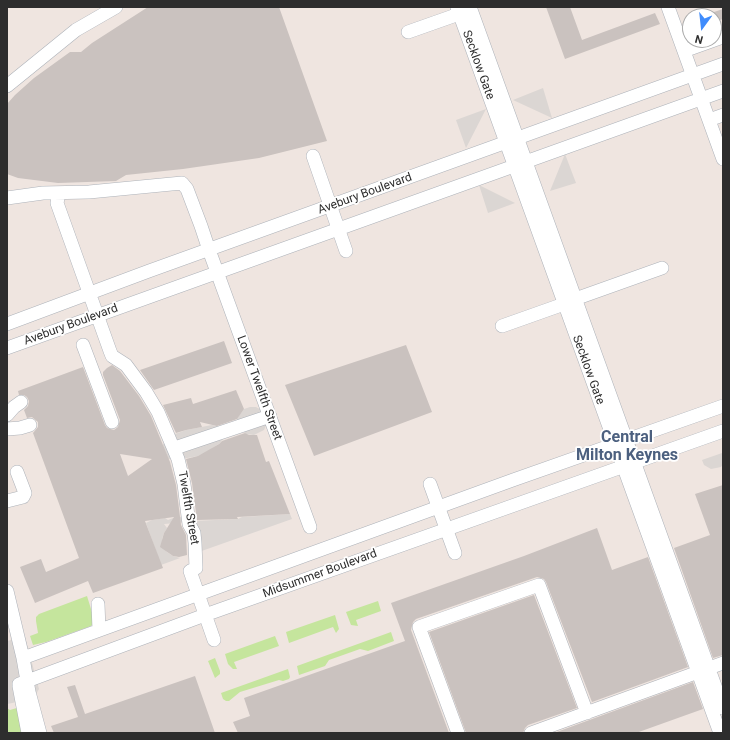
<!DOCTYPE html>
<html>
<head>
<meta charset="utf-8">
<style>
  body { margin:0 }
  #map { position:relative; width:730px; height:740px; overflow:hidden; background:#efe5e0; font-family:Roboto,sans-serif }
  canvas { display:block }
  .frame { position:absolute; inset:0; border:8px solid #2d2d2d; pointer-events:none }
  .north { position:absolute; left:682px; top:8px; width:40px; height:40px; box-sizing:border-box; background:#fff; border:1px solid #ababab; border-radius:50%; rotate:195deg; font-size:11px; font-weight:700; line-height:16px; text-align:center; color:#2d2d2d }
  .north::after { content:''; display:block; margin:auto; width:14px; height:18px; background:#408cfc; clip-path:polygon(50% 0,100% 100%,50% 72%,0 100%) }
</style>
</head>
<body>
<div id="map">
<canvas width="730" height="740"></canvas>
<div class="frame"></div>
<div class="north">N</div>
</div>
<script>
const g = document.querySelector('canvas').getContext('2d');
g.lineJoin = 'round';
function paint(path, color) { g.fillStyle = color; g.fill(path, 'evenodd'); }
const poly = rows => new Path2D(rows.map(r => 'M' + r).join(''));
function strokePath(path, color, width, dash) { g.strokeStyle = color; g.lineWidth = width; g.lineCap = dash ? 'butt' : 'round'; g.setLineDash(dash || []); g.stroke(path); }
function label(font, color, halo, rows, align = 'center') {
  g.font = font + ' Roboto,sans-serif'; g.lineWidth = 3.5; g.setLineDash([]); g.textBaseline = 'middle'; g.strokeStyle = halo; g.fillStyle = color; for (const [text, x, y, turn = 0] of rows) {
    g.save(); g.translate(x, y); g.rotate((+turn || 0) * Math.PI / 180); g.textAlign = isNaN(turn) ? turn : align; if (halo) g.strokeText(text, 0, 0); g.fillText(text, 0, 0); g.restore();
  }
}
const green = poly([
  [87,596,95,622,91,626,46,642,33,645,30,636,38,633,36,621,36,617,39,614],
  [378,601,381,611,356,620,358,626,351,625,346,612],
  [335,615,339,629,336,633,333,627,289,643,286,632],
  [391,632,394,641,368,651,360,649,329,660,325,666,299,675,297,666],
  [275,636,279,646,234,662,237,669,233,669,228,664,225,654],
  [215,658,220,671,220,674,215,678,208,661],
  [288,669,290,677,289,679,283,681,279,680,240,692,229,701,226,701,223,699,221,693],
  [20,707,24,733,7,733,7,708,10,710]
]);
const plaza = poly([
  [543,88,552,118,513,100],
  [486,109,466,148,456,120],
  [565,154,576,183,550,191],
  [479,185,515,203,488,213],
  [250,407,256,407,263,411,267,423,264,430,254,435,246,434,241,430,225,436,220,443,205,453,198,456,182,459,193,521,238,519,242,517,290,514,292,519,196,553,189,522,164,524,167,528,164,533,162,539,163,546,167,552,173,556,180,558,161,565,146,523,152,520,165,518,168,520,173,518,185,516,174,459,168,459,162,446,166,440,172,435,186,430,212,425,228,428,237,422,237,418,244,409],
  [722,453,723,464,721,467,711,469,704,465,702,460],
  [25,637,39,689,33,699,7,704,7,641]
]);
const building = poly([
  [148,7,279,7,327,141,259,158,183,169,126,175,116,181,58,183,18,178,7,174,7,104,15,95,34,78,70,52,81,52,92,43],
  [546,7,570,7,582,40,655,13,660,24,565,59],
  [723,9,723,19,714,22,714,12],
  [224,341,232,363,154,390,140,370],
  [406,345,432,412,314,456,285,385],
  [112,365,120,371,139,396,151,416,170,462,176,485,181,525,186,535,187,555,179,557,173,556,160,547,164,533,174,517,145,521,163,568,93,593,88,581,35,603,20,567,41,559,46,572,79,558,33,433,38,427,38,422,32,417,27,418,24,410,28,406,29,401,27,397,24,395,19,395,18,391,83,367,105,425,107,428,114,430,118,427,120,420,103,375,103,372,107,368],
  [120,454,152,459,128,476],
  [236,390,244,409,237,419,217,426,200,422,202,427,186,430,176,433,163,405,191,398,193,404],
  [245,433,249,435,257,435,266,462,269,461,290,514,237,517,238,519,197,520,192,483,186,459,198,456,219,444,222,441],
  [723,485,723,655,713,658,674,548,710,535,695,494],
  [597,528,612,570,648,557,688,667,592,702,546,582,544,579,537,577,416,619,413,622,411,630,449,733,238,733,233,722,250,716,244,698,405,641,391,603,524,556],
  [534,595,577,708,528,725,525,728,523,733,466,733,429,632],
  [195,676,215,733,54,733,51,726,78,717,67,687,75,685,85,714],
  [693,682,703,709,636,733,554,733]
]);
const minor = poly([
  [457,7,720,733],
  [470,7,723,708],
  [668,7,723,159],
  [408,32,459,14],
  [684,51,723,37],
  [7,86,76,30,116,7],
  [709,120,723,115],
  [313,156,346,251],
  [59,193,57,203,110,351,112,356,126,365,146,392,158,412,178,459,184,484,189,524,194,533,195,543,196,568,190,571,214,640],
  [7,198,43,193,89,192,182,183,187,189,201,226,209,250,310,527],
  [575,299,662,268],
  [7,324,149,271,723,64],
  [502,326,564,304],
  [83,345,112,422],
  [7,348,723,91],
  [7,415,14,407,21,402],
  [7,429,20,428,30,425],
  [175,448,270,416],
  [430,484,455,553],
  [7,501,23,497,25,493,17,472],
  [7,591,23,658,29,692,40,733],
  [98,604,99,630],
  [23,658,513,480,723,406],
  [19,684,205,615,723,431],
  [19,686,28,733],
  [458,733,419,627,539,585,587,713],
  [531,733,723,663]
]);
const streetNames = [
  ["Secklow Gate",478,65,70],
  ["Avebury Boulevard",365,194,-20],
  ["Avebury Boulevard",71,325,-20],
  ["Secklow Gate",588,370,70],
  ["Lower Twelfth Street",259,388,70],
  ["Twelfth Street",188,508,80],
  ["Midsummer Boulevard",320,574,-20]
];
const districtNames = [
  ["Central",627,438],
  ["Milton Keynes",627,456]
];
paint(green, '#c5e59d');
paint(plaza, '#dbd6d3');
paint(building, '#cac2bf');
strokePath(minor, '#adb2b9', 14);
strokePath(minor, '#fff', 13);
label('12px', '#2d2d2d', '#fff', streetNames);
label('bold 16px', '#4c607f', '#fff', districtNames);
</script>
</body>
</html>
